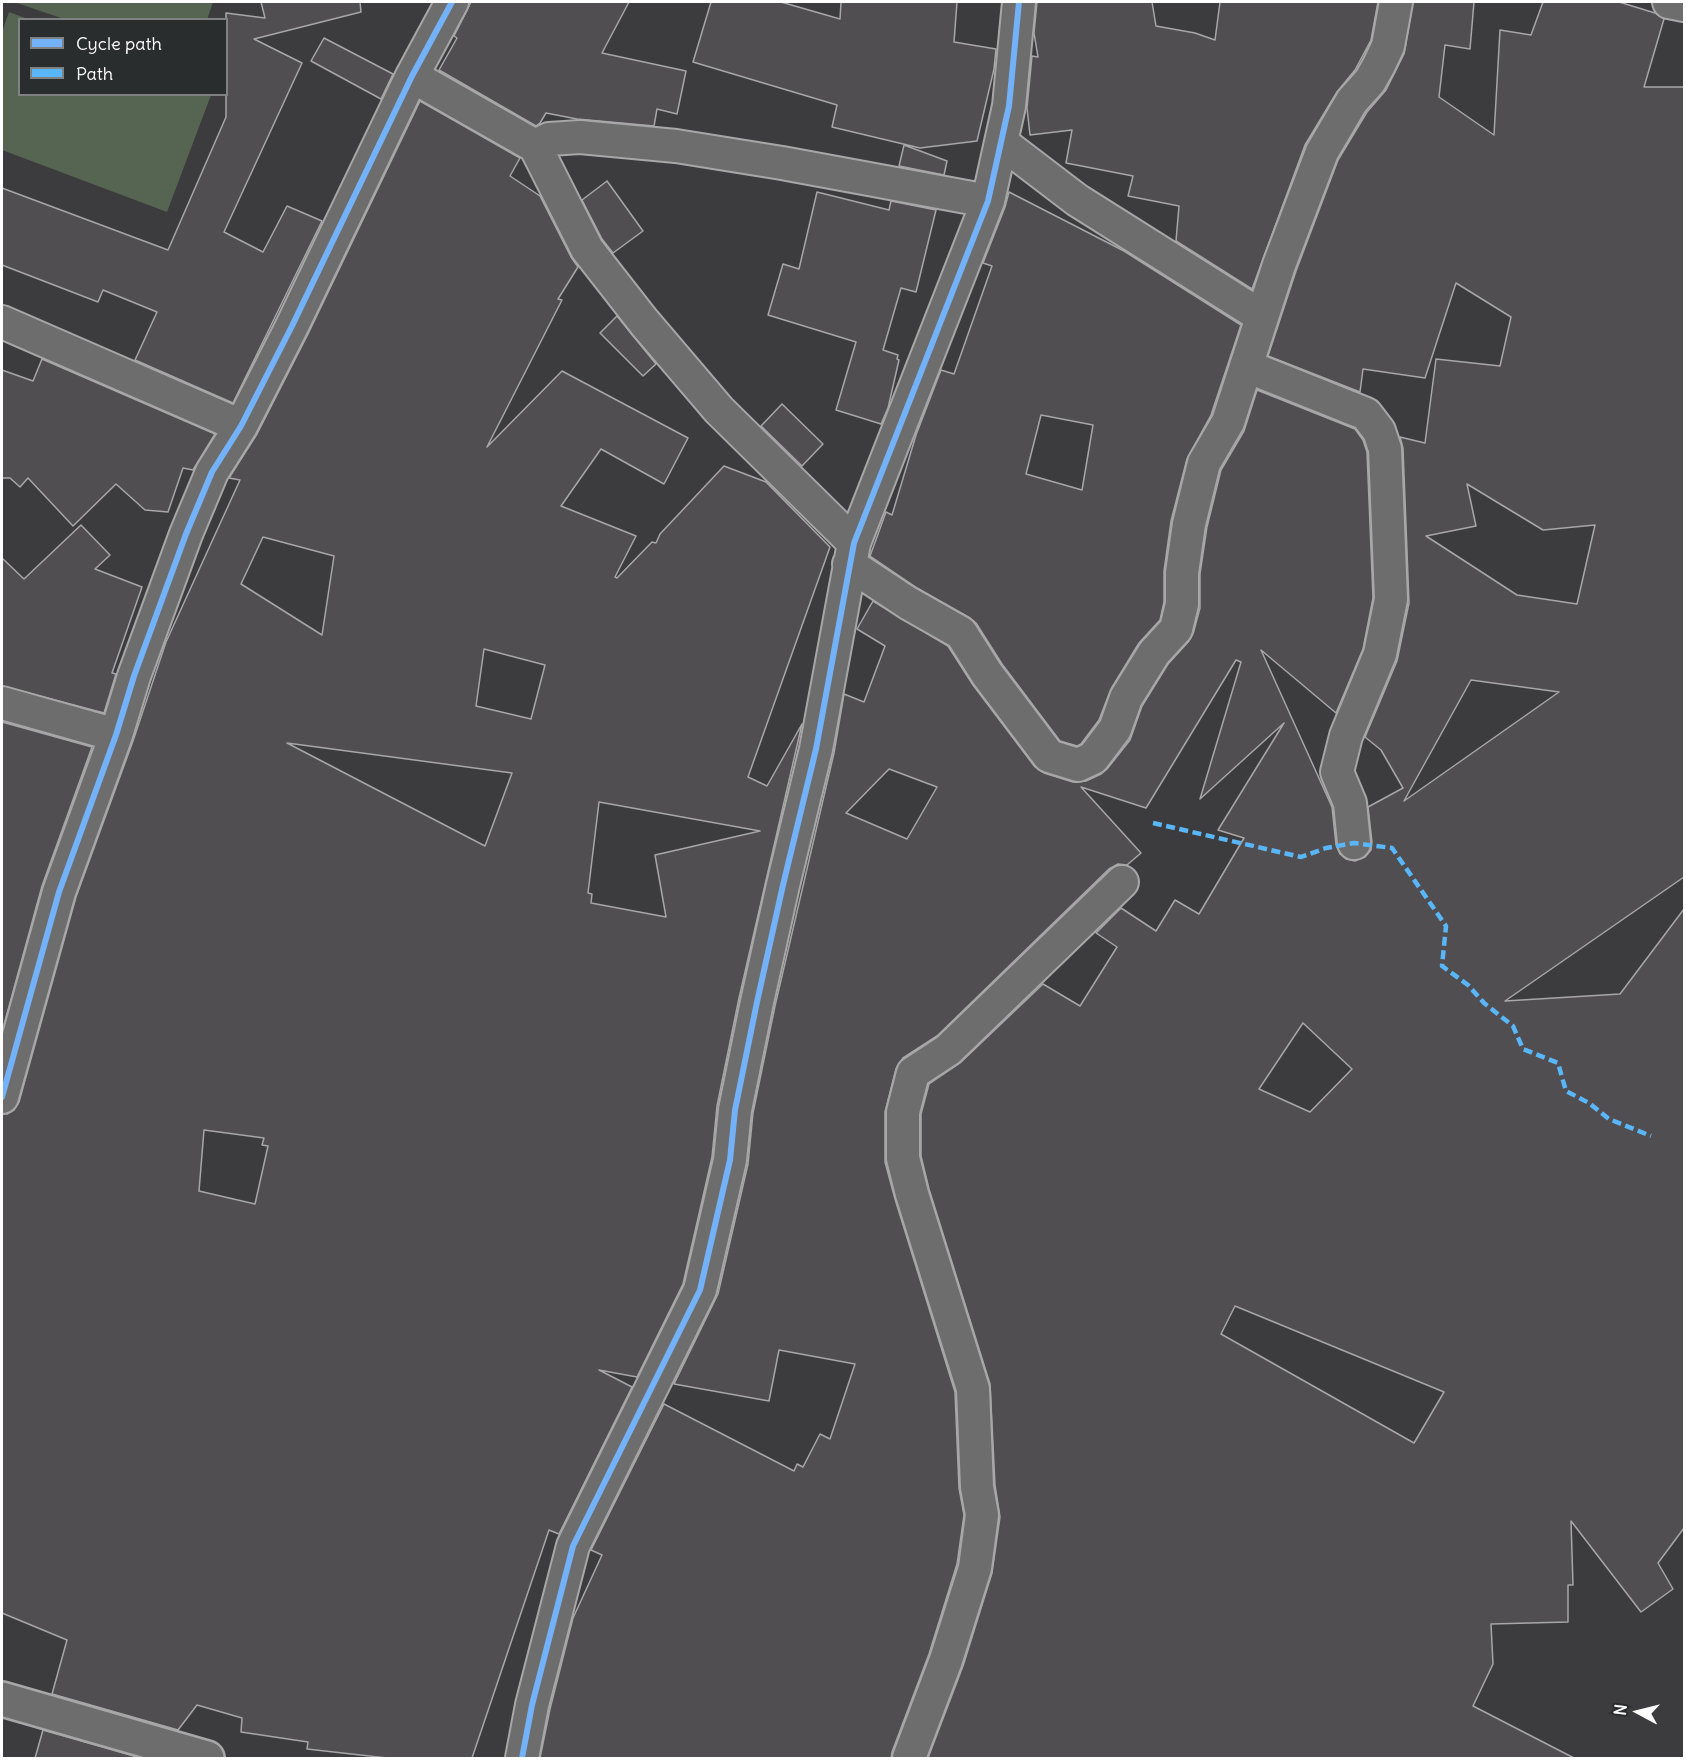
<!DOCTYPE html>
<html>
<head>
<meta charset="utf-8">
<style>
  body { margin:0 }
  #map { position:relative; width:1686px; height:1760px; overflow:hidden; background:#3c3b3e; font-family:Delius,sans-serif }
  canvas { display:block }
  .frame { position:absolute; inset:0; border:3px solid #fff; pointer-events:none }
  .legend { position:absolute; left:18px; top:18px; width:210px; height:78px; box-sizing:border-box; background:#2a2d2e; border:2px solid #7f8182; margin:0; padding:8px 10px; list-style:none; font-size:18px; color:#fff }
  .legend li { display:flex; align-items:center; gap:12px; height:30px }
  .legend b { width:30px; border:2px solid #7f8182 }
  .north { position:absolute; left:1608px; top:1682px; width:60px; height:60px; -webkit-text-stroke:4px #2a2d2e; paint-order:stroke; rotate:277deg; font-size:16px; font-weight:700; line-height:24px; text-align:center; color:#fff }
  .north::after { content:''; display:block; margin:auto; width:21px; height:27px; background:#fff; clip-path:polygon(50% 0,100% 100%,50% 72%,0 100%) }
</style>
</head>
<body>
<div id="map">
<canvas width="1686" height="1760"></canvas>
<div class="frame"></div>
<ul class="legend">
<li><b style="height:8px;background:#73b2f8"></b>Cycle path</li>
<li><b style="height:8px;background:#59b6f9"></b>Path</li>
</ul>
<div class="north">N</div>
</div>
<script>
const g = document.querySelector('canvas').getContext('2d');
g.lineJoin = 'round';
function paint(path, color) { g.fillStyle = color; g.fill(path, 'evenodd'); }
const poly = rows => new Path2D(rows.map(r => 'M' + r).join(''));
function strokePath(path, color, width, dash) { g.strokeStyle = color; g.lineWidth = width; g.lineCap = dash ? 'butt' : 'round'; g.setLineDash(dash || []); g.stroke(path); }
const green = poly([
  [14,2,213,2,207,20,64,19],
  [9,12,28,19,20,20,20,94,211,95,167,212,2,150,2,32]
]);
const building = poly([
  [261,2,360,2,361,12,254,39,302,63,224,232,263,252,287,206,322,221,233,403,135,360,157,312,103,290,98,302,2,265,2,188,168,250,226,117,226,13,265,18,261,2],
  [471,2,629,2,602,53,686,71,677,114,657,109,654,126,577,119,546,113,540,123,536,126,439,70,457,38,454,36,471,2],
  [711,2,781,2,840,19,841,2,957,2,954,42,996,49,994,69,977,141,920,148,832,127,837,105,693,62,711,2],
  [1037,2,1152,2,1156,26,1195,33,1215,40,1220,2,1378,2,1371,40,1355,70,1337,92,1305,145,1252,289,1176,241,1179,206,1128,196,1133,176,1066,163,1072,130,1030,135,1027,108,1032,56,1038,57,1034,33,1037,2],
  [1413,2,1474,2,1470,49,1445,45,1439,97,1494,135,1500,30,1531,35,1543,2,1619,2,1655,13,1664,19,1644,87,1684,87,1684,877,1505,1001,1620,994,1684,909,1684,1528,1658,1563,1673,1589,1641,1612,1571,1521,1573,1585,1568,1585,1568,1622,1491,1624,1493,1664,1473,1706,1574,1758,928,1758,963,1666,992,1573,1000,1517,995,1485,990,1384,929,1189,921,1156,921,1114,929,1084,960,1063,1043,984,1080,1006,1117,947,1096,933,1121,908,1156,931,1175,900,1199,914,1244,838,1218,830,1284,723,1200,799,1241,662,1236,660,1146,808,1081,787,1141,853,1127,865,1118,864,1109,869,937,1036,903,1058,896,1069,885,1112,885,1162,895,1199,955,1392,959,1488,964,1515,957,1564,929,1654,892,1752,891,1758,540,1758,550,1709,573,1618,602,1555,591,1550,664,1404,794,1471,797,1464,803,1467,820,1434,830,1439,855,1364,779,1350,769,1401,674,1384,718,1294,748,1164,753,1113,775,1006,834,753,844,694,864,702,885,646,857,629,873,601,948,646,973,685,1035,767,1044,773,1073,782,1086,781,1101,774,1107,769,1130,740,1142,706,1168,664,1189,641,1193,634,1200,608,1200,574,1207,527,1221,470,1244,431,1257,390,1355,429,1363,440,1367,452,1373,598,1363,649,1336,713,1261,650,1332,807,1336,845,1340,854,1346,859,1355,861,1365,857,1371,850,1372,842,1368,807,1403,788,1381,750,1365,737,1397,661,1409,603,1403,448,1400,437,1425,443,1436,359,1500,366,1511,317,1456,283,1425,378,1363,369,1360,392,1268,356,1296,271,1338,160,1367,112,1386,90,1404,54,1413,2],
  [1467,484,1543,530,1595,525,1577,604,1517,595,1426,536,1476,526,1467,484],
  [1471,680,1559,692,1404,801,1415,781,1471,680],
  [889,769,937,787,907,839,846,813,889,769],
  [1303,1023,1352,1069,1310,1112,1259,1089,1303,1023],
  [1235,1306,1444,1392,1414,1443,1221,1334,1235,1306],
  [324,38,393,74,381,99,311,61,324,38],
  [420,101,520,158,510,176,540,196,571,257,578,267,558,299,562,300,487,447,562,371,688,438,664,484,601,449,561,506,636,536,615,577,617,578,652,542,656,543,660,534,724,466,766,482,830,547,748,777,767,786,802,724,739,998,717,1106,712,1157,683,1284,637,1377,599,1370,632,1387,559,1534,549,1530,472,1758,387,1758,307,1749,308,1742,241,1732,242,1718,197,1705,178,1730,52,1694,67,1640,2,1613,2,1114,7,1114,14,1110,19,1102,76,897,133,741,166,642,240,480,229,478,257,434,308,334,420,101],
  [263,537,334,556,322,635,241,584,263,537],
  [484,649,545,665,531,719,476,706,484,649],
  [287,743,512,773,485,846,287,743],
  [599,802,760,831,655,855,666,917,591,903,592,894,588,893,599,802],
  [204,1130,264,1138,262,1145,268,1146,255,1204,199,1191,204,1130],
  [904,145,947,161,944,175,899,166,904,145],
  [607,181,643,231,613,253,602,239,582,200,607,181],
  [817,192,889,210,891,201,936,210,916,292,901,288,883,350,898,355,897,359,899,360,888,408,881,424,836,410,856,342,768,315,783,264,799,269,817,192],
  [1009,192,1124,251,1241,325,1211,415,1187,459,1171,521,1164,571,1164,602,1160,620,1139,643,1111,689,1099,720,1081,744,1077,746,1060,741,1002,664,976,623,970,618,917,588,870,556,886,512,892,515,916,435,941,370,954,374,992,266,983,263,1005,207,1009,192],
  [1041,415,1093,425,1082,490,1026,474,1041,415],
  [617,316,656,364,643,376,600,333,617,316],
  [42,359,215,434,193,470,183,468,168,512,145,510,116,484,73,526,28,478,20,487,10,478,2,478,2,370,33,381,42,359],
  [782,404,823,444,802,466,761,426,782,404],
  [81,525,110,555,95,569,142,587,112,673,116,674,104,713,2,686,2,558,24,579,81,525],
  [2,722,92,747,42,886,2,1032,2,722],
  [43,1730,141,1758,35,1758,43,1730]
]);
const minor = poly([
  [1669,2,1684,5],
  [412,76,535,146,587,249,644,322,719,410,854,543],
  [1001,142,1077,200,1261,316],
  [535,146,549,139,580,137,676,146,782,163,988,201],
  [2,322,241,426],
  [1246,366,1366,414,1379,431,1385,449,1391,599,1380,654,1346,736,1337,772,1350,803,1354,843],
  [849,564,908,603,961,633,987,674,1049,756,1078,765,1093,758,1115,729,1126,698,1154,653,1176,629,1182,604,1182,573,1189,524,1204,463,1228,422,1279,265,1322,152,1352,101,1370,81,1379,65,1388,46,1396,2],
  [2,703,116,735],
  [2,1097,59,892,116,735,134,676,186,534,212,472,241,426,292,326,412,76,452,2],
  [522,1758,532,1705,573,1546,700,1290,730,1160,735,1110,757,1002,783,885,816,749,854,543,988,201,1009,106,1019,2],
  [909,1758,946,1660,975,1568,982,1515,977,1487,973,1389,912,1194,903,1158,903,1112,913,1073,948,1050,1122,882]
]);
const tertiary = poly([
  [2,1699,207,1758]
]);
const quiet = poly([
  [1153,823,1301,857,1326,848,1354,843,1392,848,1446,926,1442,966,1468,985,1484,1003,1513,1026,1523,1049,1558,1063,1566,1091,1589,1103,1609,1119,1651,1136]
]);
const cycleway = poly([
  [2,1097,59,892,116,735,134,676,186,534,212,472,241,426,292,326,412,76,452,2],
  [522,1758,532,1705,573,1546,700,1290,730,1160,735,1110,757,1002,783,885,816,749,854,543,988,201,1009,106,1019,2]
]);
paint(green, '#566551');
paint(building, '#514e52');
strokePath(building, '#a7a7a8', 1.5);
strokePath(minor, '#a7a7a8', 36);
strokePath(tertiary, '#a7a7a8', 38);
strokePath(minor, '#6d6d6e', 32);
strokePath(tertiary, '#6d6d6e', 33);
strokePath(quiet, '#59b6f9', 4.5, [9, 4.5]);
strokePath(cycleway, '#73b2f8', 6);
</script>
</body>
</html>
